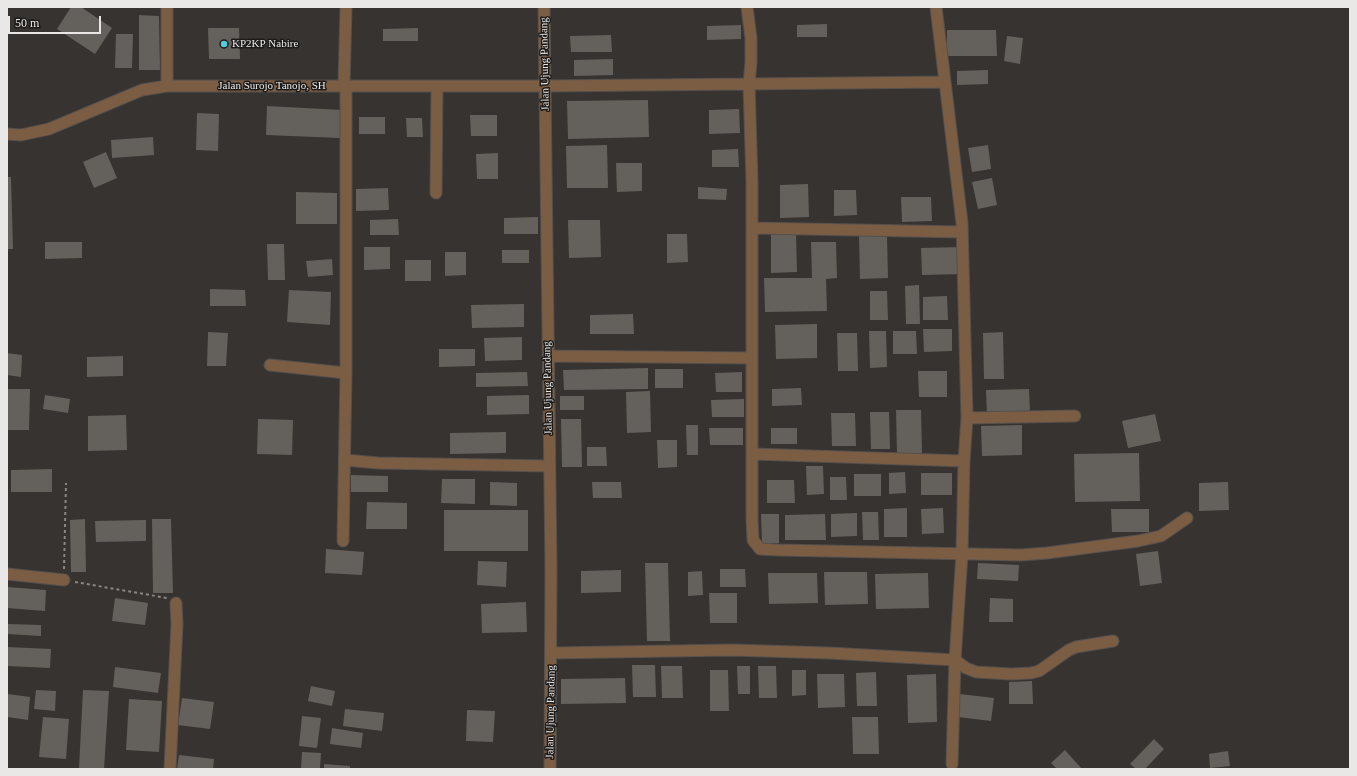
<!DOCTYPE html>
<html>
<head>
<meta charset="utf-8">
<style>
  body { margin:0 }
  #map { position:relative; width:1357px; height:776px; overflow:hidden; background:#373330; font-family:"Times New Roman",serif }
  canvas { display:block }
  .frame { position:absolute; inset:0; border:8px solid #eae8e6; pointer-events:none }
  .scale { position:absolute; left:8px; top:16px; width:93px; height:18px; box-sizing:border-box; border:2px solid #eae8e6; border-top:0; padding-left:5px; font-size:12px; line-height:14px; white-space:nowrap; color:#eae8e6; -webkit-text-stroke:3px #1d1b19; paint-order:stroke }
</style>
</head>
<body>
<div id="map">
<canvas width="1357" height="776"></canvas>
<div class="frame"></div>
<div class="scale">50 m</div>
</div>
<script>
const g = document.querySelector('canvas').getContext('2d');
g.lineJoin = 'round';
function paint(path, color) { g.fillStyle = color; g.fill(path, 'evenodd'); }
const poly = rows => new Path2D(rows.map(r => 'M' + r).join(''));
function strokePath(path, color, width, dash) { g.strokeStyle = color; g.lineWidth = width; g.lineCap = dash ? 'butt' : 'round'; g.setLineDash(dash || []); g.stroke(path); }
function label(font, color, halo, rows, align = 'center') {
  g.font = font + ' "Times New Roman",serif'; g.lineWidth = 3; g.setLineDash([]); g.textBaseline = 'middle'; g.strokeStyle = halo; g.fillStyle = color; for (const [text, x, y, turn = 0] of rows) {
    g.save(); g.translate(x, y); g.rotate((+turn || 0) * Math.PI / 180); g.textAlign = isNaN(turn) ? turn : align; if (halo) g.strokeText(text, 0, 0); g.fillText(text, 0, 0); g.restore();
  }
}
const building = poly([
  [71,7,81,7,112,28,95,54,57,29],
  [139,15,159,16,160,70,139,70],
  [827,24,827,37,797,37,797,25],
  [741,25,741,39,707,40,707,26],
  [208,28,239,28,240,59,209,59],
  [418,28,418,41,383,41,383,29],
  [947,30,996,30,997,56,947,56],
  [116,34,133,34,132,68,115,68],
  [611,35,612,52,571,52,570,36],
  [1007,36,1023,38,1020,64,1004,61],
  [613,59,613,75,574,76,574,60],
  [988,70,988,84,957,85,957,71],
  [648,100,649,137,568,139,567,101],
  [267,106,342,110,340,138,266,135],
  [739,109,740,133,709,134,709,110],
  [197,113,219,114,218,151,196,150],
  [470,115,497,115,497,136,471,136],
  [359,117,385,117,385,134,359,134],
  [406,118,422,118,423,137,407,137],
  [153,137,154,155,112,158,111,140],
  [607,145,608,188,567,188,566,146],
  [988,145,991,169,972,172,968,148],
  [738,149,739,167,712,167,712,150],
  [106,152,117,178,94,188,83,162],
  [498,153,498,179,477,179,476,154],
  [616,163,642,163,642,191,617,192],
  [7,177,11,177,13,249,7,249],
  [992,178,997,205,978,209,972,182],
  [808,184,809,217,780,218,780,185],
  [698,187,727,189,726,200,698,199],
  [388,188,389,210,356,211,356,189],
  [834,190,856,190,857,215,834,216],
  [296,192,337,193,337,224,296,224],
  [901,197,931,197,932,221,902,222],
  [538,217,538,234,504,234,504,218],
  [398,219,399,235,370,235,370,220],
  [568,220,600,220,601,257,569,258],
  [667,234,687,234,688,262,667,263],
  [771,234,796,234,797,272,771,273],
  [859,236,887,236,888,278,860,279],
  [45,242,82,242,82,258,45,259],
  [811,242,836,242,837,278,826,279,827,311,765,312,764,278,812,278],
  [267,244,284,244,285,280,268,280],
  [364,247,390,247,390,269,364,270],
  [962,247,963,274,922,275,921,248],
  [502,250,529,250,529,263,502,263],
  [445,252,466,252,466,275,445,276],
  [332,259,333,275,308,277,306,261],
  [405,260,431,260,431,281,405,281],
  [919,285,920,324,906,324,905,286],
  [210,289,245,290,246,306,210,306],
  [289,290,331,292,330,325,287,322],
  [870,291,887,291,888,320,870,320],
  [947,296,948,320,923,320,923,297],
  [524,304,524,327,472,328,471,305],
  [633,314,634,334,590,334,590,315],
  [817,324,817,358,776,359,775,325],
  [923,329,952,329,952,351,924,352],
  [869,331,886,331,887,367,870,368],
  [893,331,916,331,917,354,893,354],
  [208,332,228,333,226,366,207,366],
  [1003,332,1004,379,984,379,983,333],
  [837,333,857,333,858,371,838,371],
  [522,337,522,360,485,361,484,338],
  [439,349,475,349,475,366,439,367],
  [7,353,22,355,21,377,7,375],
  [123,356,123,376,87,377,87,357],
  [648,368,648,389,564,390,563,370],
  [655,369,683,369,683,388,655,388],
  [918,371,947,371,947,397,919,397],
  [527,372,528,386,476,387,476,373],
  [742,372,742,392,716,392,715,373],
  [801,388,802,405,772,406,772,389],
  [8,389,30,389,29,430,7,430],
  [1029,389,1030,413,987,414,986,390],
  [650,391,651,432,627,433,626,392],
  [45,395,70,399,68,413,43,409],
  [529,395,529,414,487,415,487,396],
  [560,396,584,396,584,410,560,410],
  [744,399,744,417,712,417,711,400],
  [896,410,921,410,922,453,897,454],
  [870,412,889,412,890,449,871,449],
  [831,413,855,413,856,446,832,446],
  [1155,414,1161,441,1128,448,1122,421],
  [126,415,127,450,88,451,88,416],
  [258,419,293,420,292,455,257,454],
  [561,419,581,419,582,467,562,467],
  [686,425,698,425,698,455,687,455],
  [1022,425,1022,455,982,456,981,426],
  [709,428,743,428,743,445,710,445],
  [771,428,797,428,797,444,771,444],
  [506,432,506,453,450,454,450,433],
  [657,440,677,440,677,467,658,468],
  [587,447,606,447,607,466,587,466],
  [1139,453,1140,501,1075,502,1074,454],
  [806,466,823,466,824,494,807,495],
  [52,469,52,492,11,492,11,470],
  [905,472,906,493,889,494,889,473],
  [921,473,952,473,952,495,921,495],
  [854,474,881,474,881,496,854,496],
  [351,475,388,476,388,492,351,492],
  [830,477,846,477,847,500,830,500],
  [442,479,475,479,475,504,441,503],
  [767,480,794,480,795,503,767,503],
  [490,482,517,483,517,506,490,505],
  [592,482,621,482,622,498,593,498],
  [1228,482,1229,510,1199,511,1199,483],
  [367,502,407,503,407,529,366,529],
  [907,508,907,537,884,537,884,509],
  [943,508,944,533,922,534,921,509],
  [1111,509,1149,509,1149,532,1112,532],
  [444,510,528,510,528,551,444,551],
  [862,512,878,512,879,540,863,540],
  [857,513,857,536,831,537,831,514],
  [761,514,779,514,779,543,762,544],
  [825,514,826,540,785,540,785,515],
  [85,519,86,572,71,572,70,520],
  [152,519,171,519,173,593,153,593],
  [146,520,146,541,96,542,95,521],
  [326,549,364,552,362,575,325,573],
  [1158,551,1162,583,1140,586,1136,554],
  [478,561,507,562,506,587,477,585],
  [645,563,668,563,670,641,647,641],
  [978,563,1019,565,1018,581,977,579],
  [720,569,745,569,746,587,720,587],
  [621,570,621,592,581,593,581,571],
  [702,571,703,595,688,596,688,572],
  [824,572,867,572,868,604,825,605],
  [768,573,817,573,818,603,769,604],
  [928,573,929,608,876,609,875,574],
  [7,587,46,590,45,611,7,608],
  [709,593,737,593,737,623,710,623],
  [115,598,148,603,145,625,112,621],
  [990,598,1013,599,1013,622,989,622],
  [526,602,527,632,482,633,481,604],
  [7,624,41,625,41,636,7,634],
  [7,647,51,649,50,668,7,666],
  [632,665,655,665,656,697,633,697],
  [661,666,682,666,683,698,662,698],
  [737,666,750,666,750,694,738,694],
  [758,666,776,666,777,698,759,698],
  [115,667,161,673,158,693,113,687],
  [710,670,728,670,729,711,710,711],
  [792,670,806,670,806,695,792,696],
  [876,672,877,706,857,706,856,673],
  [817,674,844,674,845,707,818,708],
  [936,674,937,722,908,723,907,675],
  [625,678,626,703,561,704,561,679],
  [1032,681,1033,704,1009,704,1009,682],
  [311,686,335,691,332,706,308,701],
  [36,690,56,691,55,711,34,709],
  [83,690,109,691,104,769,79,768],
  [8,694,30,697,28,720,7,717],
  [960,694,994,698,991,721,958,717],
  [182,698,214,702,210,729,178,725],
  [129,699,162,701,159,752,126,750],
  [345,709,384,713,382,731,343,726],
  [467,710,495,711,493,742,466,741],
  [302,716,321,718,317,748,299,746],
  [43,717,69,719,66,759,39,757],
  [852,717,878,717,879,754,853,754],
  [332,728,363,733,361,748,330,744],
  [1154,739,1164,749,1145,769,1136,769,1130,764],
  [1065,750,1082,769,1057,769,1051,763],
  [1228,751,1230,766,1210,768,1209,754],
  [302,752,321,753,320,769,301,769],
  [179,755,214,759,213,769,177,769],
  [324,764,350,766,350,769,324,769]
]);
const path = poly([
  [64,569,66,483],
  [75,582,167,598]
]);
const minor = poly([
  [167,7,167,86],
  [544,7,551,568,550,769],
  [747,7,751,38,751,62,749,84,752,181,752,358],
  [936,7,962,223,967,418,964,461,962,554,955,660,952,764],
  [344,86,346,7],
  [7,134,21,135,49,129,142,90,167,86,545,86,945,82],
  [436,193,437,86],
  [752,228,962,232],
  [548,356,752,358,752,518,753,540,760,549,778,550,1021,555,1047,553,1138,541,1161,536,1187,518],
  [270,365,346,373],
  [967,418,1075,416],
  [752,454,964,461],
  [345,460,378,463,549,466],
  [343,541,346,373,346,85],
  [7,574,64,580],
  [551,653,732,650,829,653,955,660,966,668,976,672,1011,674,1031,673,1039,671,1069,650,1076,647,1113,641],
  [170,769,177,624,176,603]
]);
const markers = [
  [224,44,4,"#53cbdc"]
];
const poiNames = [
  ["KP2KP Nabire",232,44]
];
const streetNames = [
  ["Jalan Ujung Pandang",545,64,-91],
  ["Jalan Surojo Tanojo, SH",272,86],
  ["Jalan Ujung Pandang",548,388,-91],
  ["Jalan Ujung Pandang",551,712,-89]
];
paint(building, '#64605c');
strokePath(minor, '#54504d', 13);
strokePath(path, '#8a8784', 2, [3, 3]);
strokePath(minor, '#7b5d44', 11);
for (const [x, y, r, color] of markers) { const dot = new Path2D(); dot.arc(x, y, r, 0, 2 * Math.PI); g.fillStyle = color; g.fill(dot); strokePath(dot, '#1d1b19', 1.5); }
label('11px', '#eae8e6', '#1d1b19', poiNames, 'left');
label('11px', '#eae8e6', '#1d1b19', streetNames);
</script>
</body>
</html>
